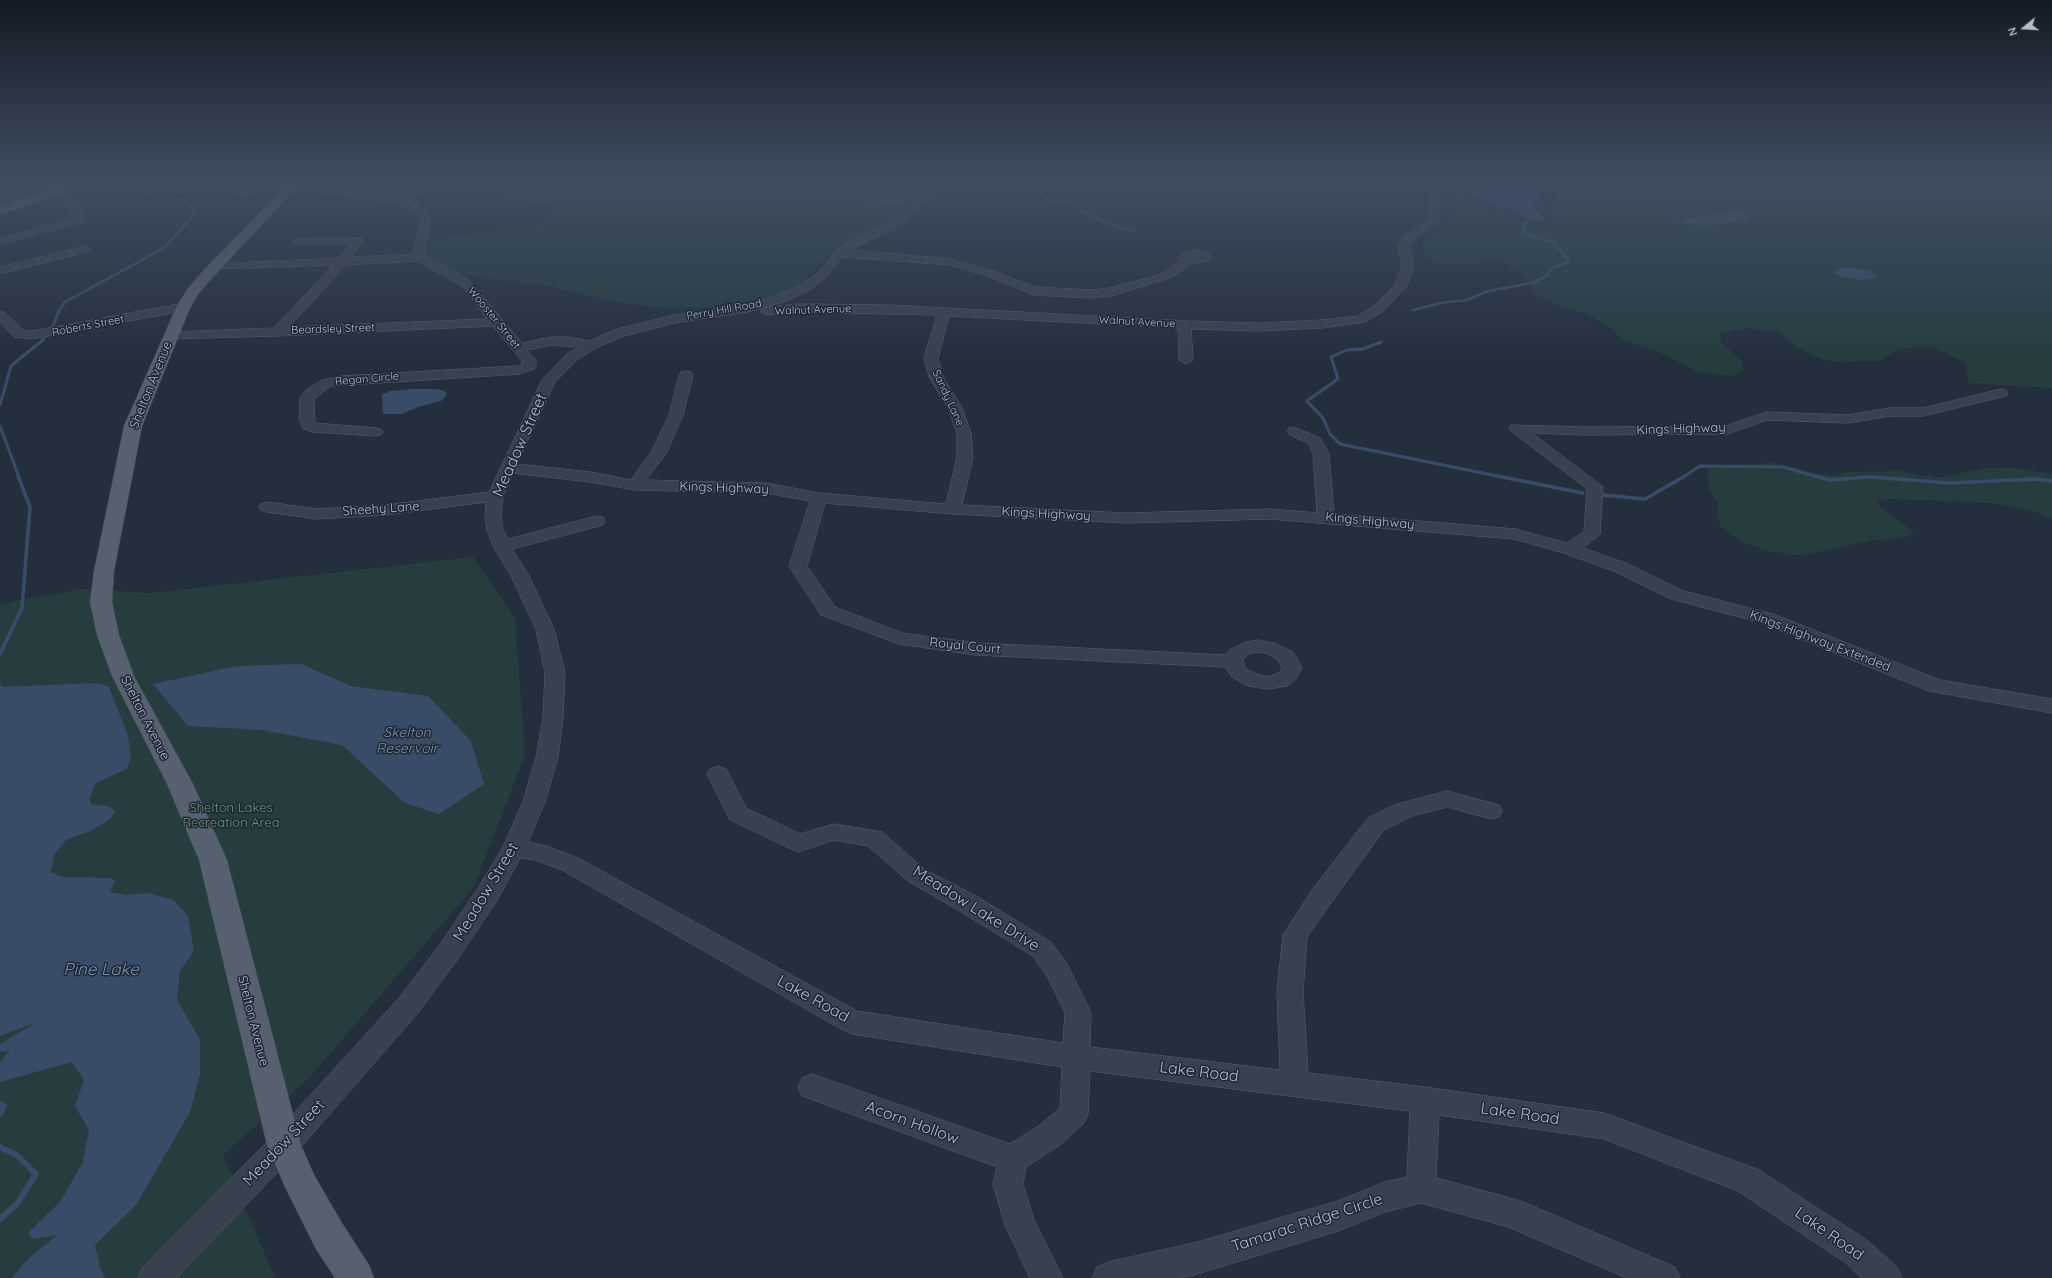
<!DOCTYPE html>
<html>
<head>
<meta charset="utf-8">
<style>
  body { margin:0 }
  #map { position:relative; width:2052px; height:1278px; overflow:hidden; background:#242f3e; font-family:Quicksand,sans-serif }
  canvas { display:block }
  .north { position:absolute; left:2004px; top:8px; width:40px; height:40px; -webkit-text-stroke:3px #1d2633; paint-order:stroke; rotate:252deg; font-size:11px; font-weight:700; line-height:16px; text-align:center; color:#b4bcc9 }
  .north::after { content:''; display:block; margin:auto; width:14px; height:18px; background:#b4bcc9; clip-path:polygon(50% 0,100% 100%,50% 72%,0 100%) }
</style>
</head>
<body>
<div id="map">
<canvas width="2052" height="1278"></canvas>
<div class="north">N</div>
</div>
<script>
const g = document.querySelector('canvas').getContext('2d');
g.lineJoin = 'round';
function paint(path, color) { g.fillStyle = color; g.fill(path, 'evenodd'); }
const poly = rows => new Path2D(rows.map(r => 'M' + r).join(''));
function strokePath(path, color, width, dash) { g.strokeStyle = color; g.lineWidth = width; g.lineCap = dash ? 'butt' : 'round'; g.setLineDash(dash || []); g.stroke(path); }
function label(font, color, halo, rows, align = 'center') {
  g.font = font + ' Quicksand,sans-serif'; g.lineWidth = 3; g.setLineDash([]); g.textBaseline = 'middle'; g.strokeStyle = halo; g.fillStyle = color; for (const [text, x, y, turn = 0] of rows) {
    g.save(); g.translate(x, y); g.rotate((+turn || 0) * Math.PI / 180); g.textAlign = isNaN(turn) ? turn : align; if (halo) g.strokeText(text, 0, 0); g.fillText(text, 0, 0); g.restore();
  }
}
const green = poly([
  [0,181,65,181,33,196,0,207],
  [468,181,935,181,903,210,884,224,835,247,801,285,770,298,732,308,660,307,618,303,549,286,469,276,444,269,429,255,428,242,449,236,540,226,559,206,475,195,466,182],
  [1528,181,2052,181,2052,388,1969,383,1965,362,1932,347,1900,348,1880,361,1837,362,1820,359,1796,346,1780,332,1746,328,1720,333,1721,343,1742,361,1743,370,1732,376,1698,372,1657,351,1624,341,1607,325,1582,312,1562,307,1535,295,1522,273,1515,268,1501,262,1453,265,1435,262,1427,256,1422,245,1448,226,1449,192,1457,191,1464,193,1508,215,1536,225,1547,227,1556,225,1549,208,1558,195,1556,191,1550,186],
  [1775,463,1821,474,1835,476,1847,472,1901,471,1922,476,1945,477,1988,467,2013,468,2052,474,2052,519,2033,511,1992,503,1889,499,1879,500,1878,505,1915,533,1907,537,1870,541,1808,554,1795,555,1767,551,1742,542,1721,527,1717,515,1718,503,1710,492,1707,466],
  [473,557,515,618,525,755,474,887,309,1078,223,1155,275,1278,0,1278,0,604,81,589,151,593]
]);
const water = poly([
  [1467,181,1513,181,1547,187,1536,197,1534,207,1537,212,1547,219,1543,222,1531,220,1514,210,1502,208,1481,199,1455,183],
  [1944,187,2011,193,2021,198,2008,199,1993,203,1956,193],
  [902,194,908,195,910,199,898,205,859,208,861,205],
  [1742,209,1745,210,1749,220,1703,226,1669,222],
  [1854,268,1872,272,1878,277,1862,280,1839,276,1832,273,1841,268],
  [412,389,437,389,446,392,446,396,441,401,418,407,402,414,383,414,382,394,391,391],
  [301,664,351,686,428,696,471,741,484,784,439,814,405,803,342,745,262,730,188,726,153,684,237,666],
  [0,682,2,687,98,683,109,687,128,736,131,756,127,769,96,783,89,799,92,805,107,806,115,811,111,818,91,831,66,840,54,855,51,872,63,877,111,878,115,881,110,892,127,895,147,893,173,900,188,916,194,951,180,971,177,1000,200,1040,200,1074,190,1112,136,1205,95,1245,100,1267,105,1278,12,1278,28,1259,57,1235,33,1239,28,1233,60,1202,83,1162,89,1130,75,1106,84,1080,72,1062,0,1082,0,1063,9,1050,0,1052,0,1044,37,1022,0,1036]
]);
const streamFar3 = poly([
  [1018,181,1021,184],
  [1026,188,1040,192,1047,200,1069,201,1078,206,1081,211,1117,227,1134,231],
  [1413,310,1441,303,1467,300,1488,291,1532,283,1547,276,1550,269,1569,262,1554,242,1532,237,1524,231,1523,224,1531,220,1533,216],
  [58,312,65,302,164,248,195,214,185,200,161,198,113,181]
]);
const streamFar2 = poly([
  [51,330,59,311],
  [1381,342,1363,349,1347,350,1331,357,1338,379,1307,401,1323,418,1330,434,1340,444,1502,477],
  [0,405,11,366,44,339],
  [0,426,19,477],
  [1683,477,1700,466,1783,467,1818,477]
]);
const streamFar1 = poly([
  [1497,476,1583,493],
  [1814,476,1830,480,1870,477,1950,483,2035,479,2052,481],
  [1603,495,1645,499,1685,476],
  [0,654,22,608,30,507,18,476]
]);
const stream = poly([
  [0,1104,4,1106,0,1114],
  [0,1147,18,1156,36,1174,17,1204,0,1219]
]);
const minor = poly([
  [278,181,298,181,296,183,398,197,441,181,457,181,408,200,422,207,429,215,431,222,425,249,428,258,468,279,522,343,551,337,569,337,590,341,614,330,674,315,746,304,775,296,799,286,818,273,835,251,849,241,892,221,937,181,948,181,900,225,850,250,951,259,996,272,1035,287,1092,290,1110,288,1162,274,1181,260,1178,257,1184,252,1195,250,1208,253,1210,255,1209,260,1196,264,1192,263,1170,278,1111,296,1092,298,1033,295,988,276,950,265,842,257,826,277,807,292,783,302,747,312,674,323,624,336,596,348,577,360,555,382,517,464,590,472,631,480,652,451,669,415,679,375,681,372,686,371,691,372,693,375,683,415,667,452,646,480,766,483,819,493,946,504,957,457,957,433,948,408,929,377,924,358,937,315,796,312,766,315,760,311,762,308,796,304,890,305,1188,321,1259,323,1322,320,1358,316,1374,306,1395,285,1402,265,1398,246,1406,234,1431,219,1428,198,1432,189,1436,188,1441,191,1438,198,1441,220,1414,238,1410,246,1414,265,1407,286,1382,312,1365,322,1322,328,1259,331,1191,329,1193,360,1186,364,1179,360,1178,328,949,316,938,358,943,377,962,408,971,433,973,457,962,505,1126,513,1270,509,1317,513,1313,454,1309,444,1289,434,1287,431,1289,428,1294,427,1320,438,1329,454,1334,514,1515,529,1567,543,1584,532,1587,489,1511,431,1509,428,1511,425,1584,427,1725,426,1766,412,1848,415,1890,408,1923,408,2001,389,2006,390,2008,393,2006,396,1923,416,1890,416,1848,423,1767,420,1727,434,1584,435,1532,433,1603,487,1600,534,1583,548,1628,564,1683,591,1773,614,1940,680,2052,699,2052,713,1929,691,1759,622,1671,599,1616,572,1564,553,1514,539,1270,519,1126,523,953,514,825,503,807,566,835,607,902,633,976,643,1226,655,1229,650,1246,642,1258,640,1274,643,1293,652,1302,667,1296,679,1287,686,1268,689,1248,686,1232,677,1225,667,976,655,899,644,821,615,789,566,810,501,766,493,635,490,590,482,513,473,503,496,501,515,503,530,508,539,597,516,603,517,605,521,603,525,512,549,528,574,554,629,565,673,563,718,558,757,545,802,528,842,546,846,578,858,857,1011,1063,1043,1065,1013,1047,976,1033,956,958,910,908,881,868,846,834,840,798,852,730,820,707,774,710,769,718,766,726,769,746,808,800,834,834,824,882,832,924,869,976,896,1051,942,1066,962,1091,1013,1090,1047,1280,1070,1277,992,1283,935,1312,890,1368,818,1397,804,1447,791,1499,805,1502,811,1499,817,1491,819,1447,807,1412,816,1384,830,1330,904,1307,937,1303,992,1308,1073,1425,1087,1604,1113,1759,1170,1868,1241,1897,1267,1902,1278,1862,1278,1846,1263,1738,1191,1604,1139,1439,1115,1436,1178,1521,1201,1675,1267,1680,1278,1627,1278,1508,1227,1421,1203,1385,1212,1338,1231,1194,1275,1179,1278,1092,1278,1097,1267,1108,1262,1194,1243,1338,1201,1385,1182,1407,1177,1410,1111,1090,1071,1088,1114,1084,1123,1060,1145,1026,1167,1023,1184,1034,1220,1063,1278,1030,1278,1005,1225,993,1184,997,1167,802,1096,798,1087,802,1078,812,1074,1010,1144,1040,1125,1060,1108,1062,1067,852,1034,843,1030,562,870,535,860,520,858,498,899,457,960,417,1014,294,1155,176,1278,138,1278,143,1267,274,1135,399,998,439,946,480,885,503,847,523,802,536,757,543,718,545,673,536,629,510,574,493,546,487,530,485,515,486,502,386,515,317,519,267,512,261,510,259,507,261,504,267,502,317,509,386,505,489,492,542,380,567,354,579,347,551,345,527,350,536,360,536,366,534,369,520,374,331,386,314,399,315,423,376,428,381,429,383,432,381,435,376,436,313,432,303,429,299,418,300,398,307,389,322,380,341,376,518,366,522,364,522,361,493,326,277,336,165,339,164,336,170,332,274,328,333,265,215,269,211,268,209,266,211,264,339,258,350,244,294,244,292,242,298,239,362,238,364,240,351,257,415,254,413,249,421,222,419,216,414,211,397,203,294,189,290,188,290,185,238,197,233,194,234,192,278,181],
  [418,261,460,285,470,295,487,319,289,327,346,265,418,261],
  [1258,652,1268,654,1278,660,1282,667,1280,672,1268,677,1260,675,1246,669,1244,665,1243,658,1251,653,1258,652],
  [57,187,69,192,73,197,86,217,84,222,0,244,0,238,75,218,61,196,52,190,57,187],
  [86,246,92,249,90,251,0,274,0,267,86,246],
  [184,303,190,307,188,310,32,339,14,337,0,322,0,311,4,312,23,330,32,331,184,303]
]);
const major = poly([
  [66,181,81,181,48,198,0,215,0,207,40,194,66,181],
  [291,181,303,181,212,278,199,293,190,308,142,426,114,571,112,602,119,635,134,676,193,784,227,860,301,1145,314,1175,342,1223,369,1265,374,1278,335,1278,316,1249,285,1187,267,1145,199,860,167,784,112,676,97,635,90,602,94,571,124,426,176,308,188,288,202,272,291,181]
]);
const farStreetnames = [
  ["Perry Hill Road",724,310,-10],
  ["Walnut Avenue",813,310,-2],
  ["Wooster Street",494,318,51],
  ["Walnut Avenue",1137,322,3],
  ["Roberts Street",88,326,-11],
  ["Beardsley Street",333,329,-2],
  ["Regan Circle",367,379,-5],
  ["Sandy Lane",948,398,65]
];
const streetNames = [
  ["Shelton Avenue",151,385,-68],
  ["Kings Highway",1681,429,-2],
  ["Kings Highway",724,488,2],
  ["Sheehy Lane",381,509,-4],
  ["Kings Highway",1046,514,3],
  ["Kings Highway",1370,521,5],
  ["Kings Highway Extended",1820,641,21],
  ["Royal Court",965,646,6],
  ["Shelton Avenue",145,718,63],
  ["Shelton Avenue",253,1021,76]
];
const parkNames = [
  ["Shelton Lakes",231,808],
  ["Recreation Area",231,823]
];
const waterNames = [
  ["Skelton",407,733],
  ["Reservoir",407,749]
];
const nearStreetnames = [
  ["Meadow Street",520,445,-66],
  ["Meadow Street",486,892,-59],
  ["Meadow Lake Drive",976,909,32],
  ["Lake Road",813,999,29],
  ["Lake Road",1199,1072,7],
  ["Lake Road",1520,1114,8],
  ["Acorn Hollow",912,1123,20],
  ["Meadow Street",284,1143,-47],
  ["Tamarac Ridge Circle",1307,1223,-18],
  ["Lake Road",1829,1234,35]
];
const nearWaternames = [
  ["Pine Lake",101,970]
];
paint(green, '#263c3f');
paint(water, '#394c67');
strokePath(streamFar3, '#394c67', 2.5);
strokePath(streamFar2, '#394c67', 3);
strokePath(streamFar1, '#394c67', 3.5);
strokePath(stream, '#394c67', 6);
strokePath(minor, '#565f6c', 1);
strokePath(major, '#414a57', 1);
paint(minor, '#38414e');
paint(major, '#56606e');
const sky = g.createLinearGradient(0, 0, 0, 360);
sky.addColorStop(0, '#141a22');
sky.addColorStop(0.5, '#3f4d63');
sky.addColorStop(1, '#3f4d6300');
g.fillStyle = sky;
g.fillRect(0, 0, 2052, 360);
label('11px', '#b4bcc9', '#1d2633', farStreetnames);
label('13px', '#b4bcc9', '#1d2633', streetNames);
label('13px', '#6b9a76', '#1d2633', parkNames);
label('italic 14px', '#7c92b1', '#1d2633', waterNames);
label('16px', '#b4bcc9', '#1d2633', nearStreetnames);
label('italic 17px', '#7c92b1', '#1d2633', nearWaternames);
</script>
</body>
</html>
